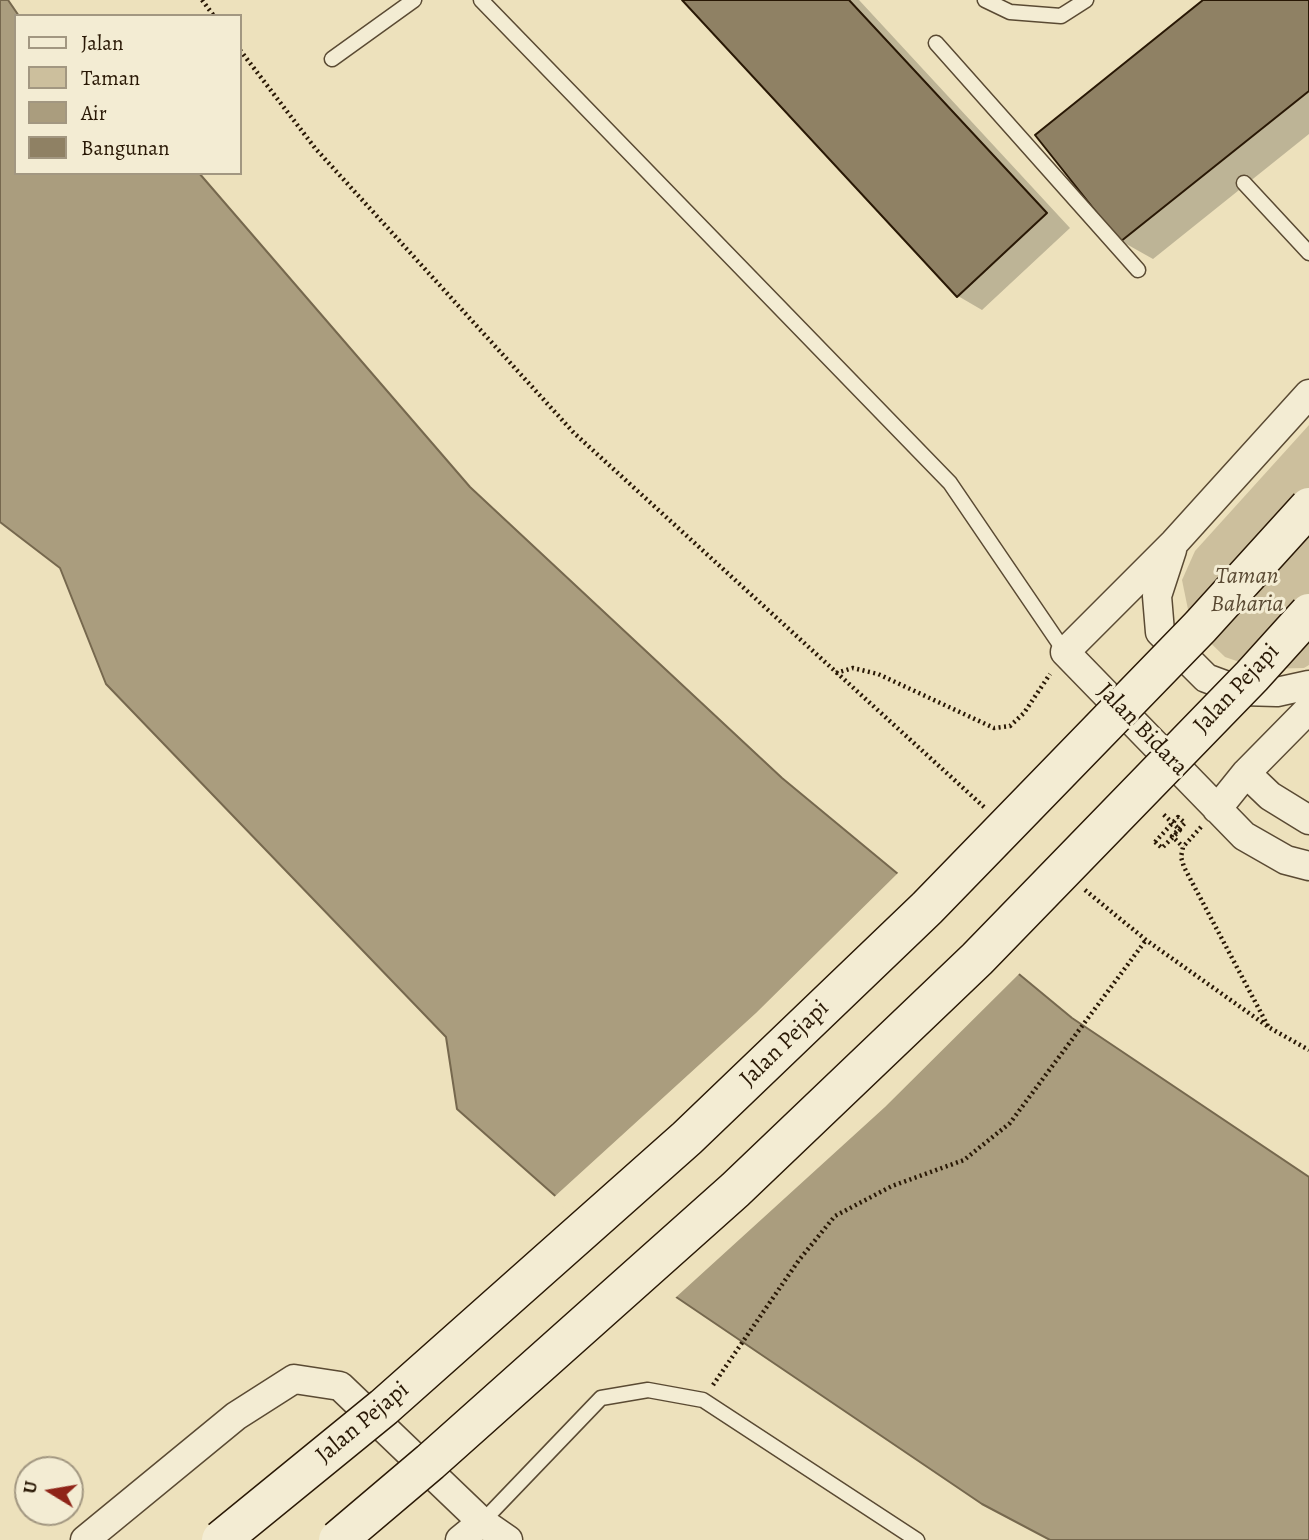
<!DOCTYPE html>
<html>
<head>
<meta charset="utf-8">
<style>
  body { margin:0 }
  #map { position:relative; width:1309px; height:1540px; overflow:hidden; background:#ede1bc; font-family:Alegreya,serif }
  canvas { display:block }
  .legend { position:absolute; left:14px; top:14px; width:228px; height:161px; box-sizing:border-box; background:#f3ecd3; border:2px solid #a29781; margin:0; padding:9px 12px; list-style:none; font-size:21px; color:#291805 }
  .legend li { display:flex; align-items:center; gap:14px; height:35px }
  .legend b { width:35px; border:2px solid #a29781 }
  .north { position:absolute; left:14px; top:1456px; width:70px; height:70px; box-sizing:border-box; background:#f3ecd3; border:2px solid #a29781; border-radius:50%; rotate:281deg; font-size:19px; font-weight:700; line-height:28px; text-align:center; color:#291805 }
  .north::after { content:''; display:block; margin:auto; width:24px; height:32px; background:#8f2418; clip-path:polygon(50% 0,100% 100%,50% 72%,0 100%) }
</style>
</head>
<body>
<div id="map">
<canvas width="1309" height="1540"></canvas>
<ul class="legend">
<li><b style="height:9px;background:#f3ecd3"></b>Jalan</li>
<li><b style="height:19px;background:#ccbf9d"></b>Taman</li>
<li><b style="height:19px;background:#aa9d7e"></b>Air</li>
<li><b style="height:19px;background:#8f8164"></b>Bangunan</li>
</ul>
<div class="north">U</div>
</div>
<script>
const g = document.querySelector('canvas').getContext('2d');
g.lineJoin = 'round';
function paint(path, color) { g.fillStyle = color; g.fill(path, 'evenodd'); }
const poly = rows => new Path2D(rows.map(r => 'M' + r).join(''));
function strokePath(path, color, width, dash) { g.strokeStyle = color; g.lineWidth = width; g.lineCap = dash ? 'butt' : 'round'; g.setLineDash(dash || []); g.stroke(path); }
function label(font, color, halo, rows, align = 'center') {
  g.font = font + ' Alegreya,serif'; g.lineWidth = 6; g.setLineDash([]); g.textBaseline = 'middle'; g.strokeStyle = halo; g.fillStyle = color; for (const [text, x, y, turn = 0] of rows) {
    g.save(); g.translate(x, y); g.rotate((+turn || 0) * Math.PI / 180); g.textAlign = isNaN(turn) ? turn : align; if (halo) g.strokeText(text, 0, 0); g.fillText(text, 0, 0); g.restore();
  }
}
const green = poly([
  [1309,425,1309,665,1304,668,1260,669,1225,657,1191,624,1182,580,1195,551]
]);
const water = poly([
  [0,0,8,0,19,16,16,16,16,173,199,173,470,487,782,778,1072,1018,1309,1177,1309,1540,1050,1540,982,1504,648,1278,457,1109,446,1037,106,684,60,568,0,522,0,0]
]);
const pier = poly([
  [900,871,1022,971,885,1107,674,1299,646,1280,553,1198,756,1013]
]);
const shadow = poly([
  [684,0,859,0,1070,228,982,310,958,296],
  [1206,0,1309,0,1309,134,1153,259,1121,241]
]);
const building = poly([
  [682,0,849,0,1047,213,957,297,682,0],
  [1203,0,1309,0,1309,91,1120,242,1035,135,1203,0]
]);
const path = poly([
  [202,0,214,16],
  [240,50,315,148,574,433,984,807],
  [836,673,853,668,878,674,994,728,1010,726,1024,713,1050,674],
  [1201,827,1183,847,1181,857,1184,867,1269,1028],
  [1155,842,1178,817,1185,823,1172,836,1183,847],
  [1085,890,1146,940,1270,1028,1309,1050],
  [713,1385,799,1260,835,1216,892,1186,964,1160,1010,1123,1146,940]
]);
const lane = poly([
  [481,0,950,483,1065,652],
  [985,0,1010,12,1061,16,1086,0],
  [936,43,1138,270],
  [332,59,414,0],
  [1244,183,1309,253],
  [482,1522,601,1398,648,1390,703,1400,917,1540]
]);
const street = poly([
  [1309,394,1174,543,1065,652,1244,836,1286,860,1309,866],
  [1172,550,1157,596,1160,632,1206,678,1241,691,1277,692,1309,685],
  [1246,773,1270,796,1309,820],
  [1217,809,1246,773,1309,709],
  [85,1540,236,1416,294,1379,340,1386,482,1522,508,1540],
  [460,1540,482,1522]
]);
const pathBridge = poly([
  [1155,842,1162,848,1180,830,1163,814]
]);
const secondaryBridge = poly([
  [221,1540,384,1407,687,1138,927,908,1200,627,1309,507],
  [338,1540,430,1462,735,1190,977,959,1252,676,1309,613]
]);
const parkNames = [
  ["Taman",1247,577],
  ["Baharia",1247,605]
];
const streetNames = [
  ["Jalan Pejapi",1237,689,-47],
  ["Jalan Bidara",1142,730,46],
  ["Jalan Pejapi",785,1044,-44],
  ["Jalan Pejapi",363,1423,-40]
];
paint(green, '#ccbf9d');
paint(water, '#aa9d7e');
strokePath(water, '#76684e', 2);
paint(pier, '#ede1bc');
paint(shadow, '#0003');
paint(building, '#8f8164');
strokePath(building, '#291805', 2);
strokePath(lane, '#5a4a33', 17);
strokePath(street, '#5a4a33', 31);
strokePath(path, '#291805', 4.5, [2, 3.5]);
strokePath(lane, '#f3ecd3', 14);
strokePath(street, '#f3ecd3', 28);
strokePath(secondaryBridge, '#291805', 41, []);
strokePath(pathBridge, '#291805', 4.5, [2, 3.5]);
strokePath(secondaryBridge, '#f3ecd3', 38);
label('italic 24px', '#5a4a33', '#f3ecd3', parkNames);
label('24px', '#291805', '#f3ecd3', streetNames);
</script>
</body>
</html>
